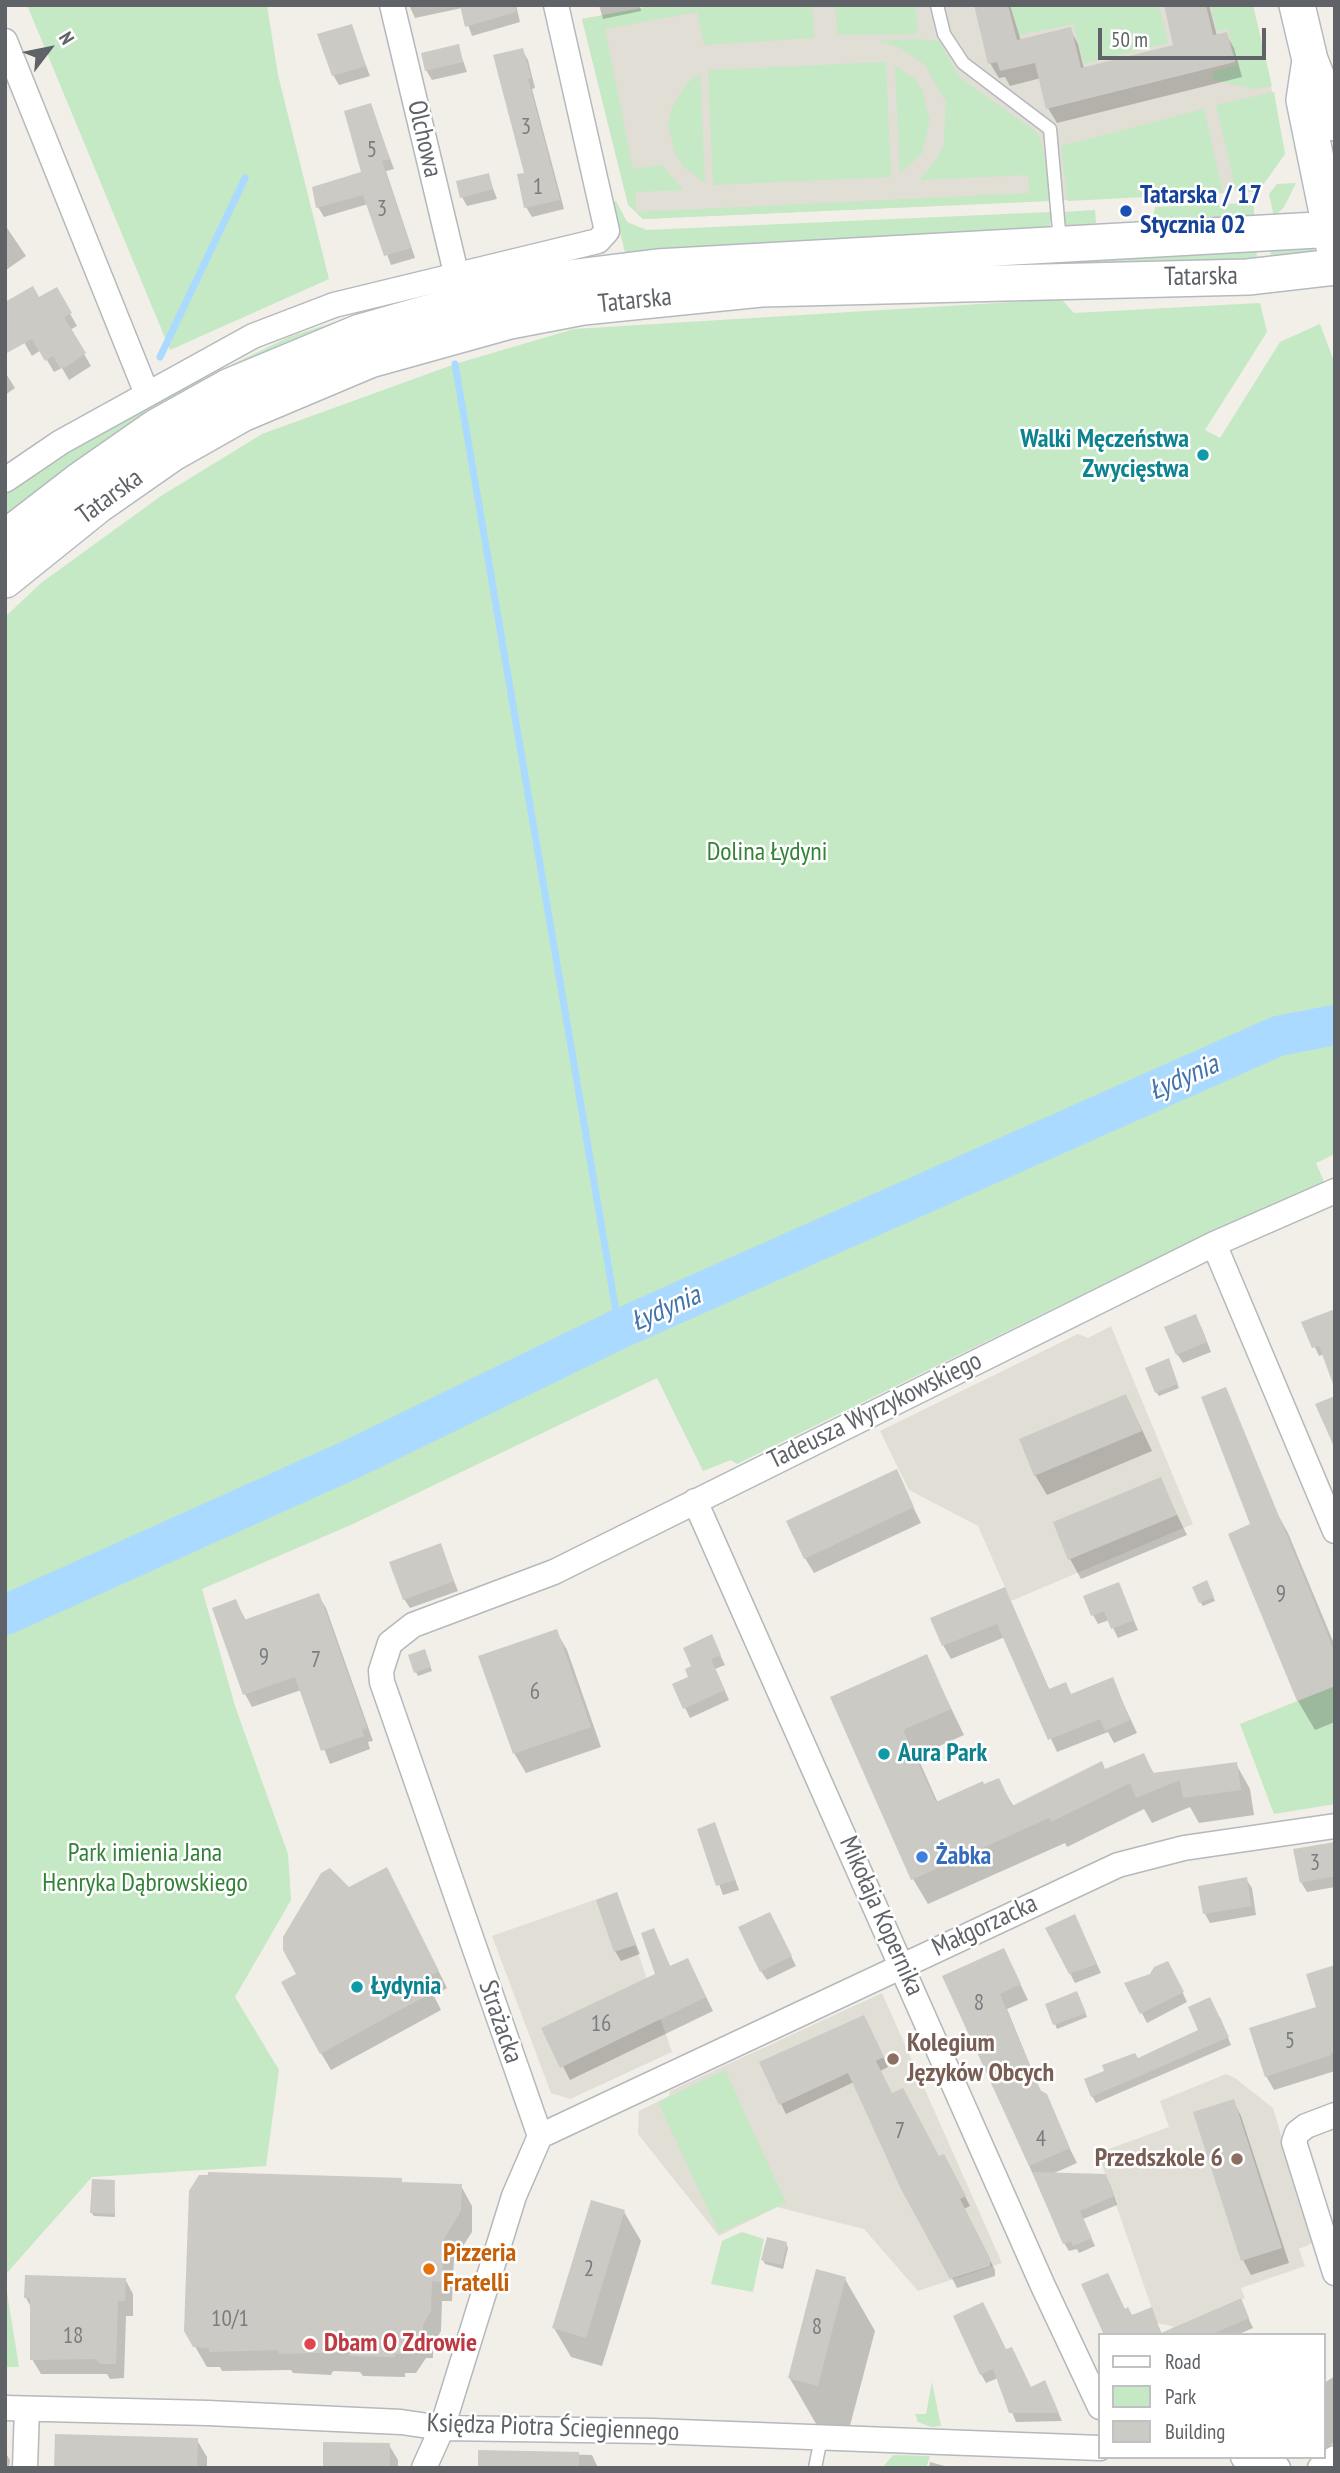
<!DOCTYPE html>
<html>
<head>
<meta charset="utf-8">
<style>
  body { margin:0 }
  #map { position:relative; width:1340px; height:2473px; overflow:hidden; background:#f1efe8; font-family:"PT Sans Narrow",sans-serif }
  canvas { display:block }
  .frame { position:absolute; inset:0; border:7px solid #5f6368; pointer-events:none }
  .legend { position:absolute; left:1098px; top:2333px; width:228px; height:126px; box-sizing:border-box; background:#fff; border:2px solid #bfc1c3; margin:0; padding:9px 12px; list-style:none; font-size:21px; color:#5f6368 }
  .legend li { display:flex; align-items:center; gap:14px; height:35px }
  .legend b { width:35px; border:2px solid #bfc1c3 }
  .north { position:absolute; left:14px; top:14px; width:70px; height:70px; -webkit-text-stroke:5px #fff; paint-order:stroke; rotate:58deg; font-size:19px; font-weight:700; line-height:28px; text-align:center; color:#5f6368 }
  .north::after { content:''; display:block; margin:auto; width:24px; height:32px; background:#5f6368; clip-path:polygon(50% 0,100% 100%,50% 72%,0 100%) }
  .scale { position:absolute; left:1098px; top:28px; width:168px; height:32px; box-sizing:border-box; border:4px solid #5f6368; border-top:0; padding-left:9px; font-size:21px; line-height:24px; white-space:nowrap; color:#5f6368; -webkit-text-stroke:5px #fff; paint-order:stroke }
</style>
</head>
<body>
<div id="map">
<canvas width="1340" height="2473"></canvas>
<div class="frame"></div>
<ul class="legend">
<li><b style="height:9px;background:#fff"></b>Road</li>
<li><b style="height:19px;background:#c5e8c5"></b>Park</li>
<li><b style="height:19px;background:#cccac5"></b>Building</li>
</ul>
<div class="north">N</div>
<div class="scale">50 m</div>
</div>
<script>
const g = document.querySelector('canvas').getContext('2d');
g.lineJoin = 'round';
function paint(path, color) { g.fillStyle = color; g.fill(path, 'evenodd'); }
const poly = rows => new Path2D(rows.map(r => 'M' + r).join(''));
function strokePath(path, color, width, dash) { g.strokeStyle = color; g.lineWidth = width; g.lineCap = dash ? 'butt' : 'round'; g.setLineDash(dash || []); g.stroke(path); }
function label(font, color, halo, rows, align = 'center') {
  g.font = font + ' "PT Sans Narrow",sans-serif'; g.lineWidth = 5; g.setLineDash([]); g.textBaseline = 'middle'; g.strokeStyle = halo; g.fillStyle = color; for (const [text, x, y, turn = 0] of rows) {
    g.save(); g.translate(x, y); g.rotate((+turn || 0) * Math.PI / 180); g.textAlign = isNaN(turn) ? turn : align; if (halo) g.strokeText(text, 0, 0); g.fillText(text, 0, 0); g.restore();
  }
}
const education = poly([
  [658,5,1253,5,1281,132,1223,193,643,219,628,205,582,19],
  [1111,1326,1193,1524,1011,1601,978,1526,909,1490,880,1431,1078,1334,1088,1338],
  [617,1892,672,2052,570,2099,551,2093,492,1936],
  [882,1993,1002,2263,918,2291,864,2229,777,2207,719,2236,638,2134,639,2111,669,2096,670,2091],
  [1226,2074,1235,2078,1273,2108,1290,2165,1288,2167,1313,2243,1299,2249,1305,2266,1241,2288,1245,2299,1240,2298,1175,2327,1157,2323,1098,2153,1169,2127,1160,2101]
]);
const green = poly([
  [27,5,267,5,278,75,329,279,170,350],
  [657,5,812,5,814,38,704,45,697,12,605,29,633,169,662,165,683,190,636,192,636,212,1029,193,1028,175,920,180,938,157,944,144,946,101,924,64,899,47,878,41,916,39,939,41,956,72,966,82,1035,131,1041,139,1051,201,643,219,628,204,582,19],
  [835,5,916,5,917,34,837,35],
  [1010,5,1159,5,1168,43,1084,64,1073,24,1019,35],
  [1211,5,1253,5,1272,86,1254,89,1214,80,1212,72,1237,65,1228,29,1217,31],
  [886,62,891,177,713,185,708,70],
  [895,66,915,79,922,90,930,121,922,153,900,174],
  [700,74,705,183,683,166,675,153,668,125,671,110,686,84],
  [1274,92,1285,154,1258,192,1237,192,1230,185,1234,182,1216,105],
  [1204,109,1223,193,1068,201,1061,146],
  [1296,183,1284,207,1274,217,1269,194,1277,184],
  [616,201,627,222,647,230,1051,212,1051,218,1049,231,519,267,625,253,613,202],
  [1247,203,1254,206,1254,223,1153,219,1155,207],
  [1095,210,1096,223,1066,227,1063,224,1063,212],
  [1270,245,1313,245,1314,248,1314,252,1271,259],
  [1256,247,1257,259,857,274,640,287,519,306,444,326,441,319,585,288,732,273],
  [420,294,422,300,5,523,5,492,65,451,146,406,289,337],
  [1061,299,1074,313,1260,303,1267,332,1205,430,1220,438,1280,342,1320,324,1335,364,1335,1154,1316,1163,1324,1182,1209,1232,737,1464,731,1460,703,1471,657,1378,353,1524,202,1589,235,1706,288,1854,291,1900,235,1997,279,2070,266,2166,92,2177,5,2275,5,617,41,583,161,496,262,434,455,364,574,329],
  [1335,1686,1335,1804,1274,1814,1240,1724],
  [725,2070,786,2203,719,2233,658,2102],
  [742,2232,764,2239,753,2292,711,2284,722,2241],
  [5,2280,19,2367,5,2367],
  [932,2382,941,2426,931,2427,918,2422,915,2414,926,2414],
  [893,2455,930,2456,926,2468,882,2468]
]);
const shadow = poly([
  [409,5,516,5,520,22,472,36,462,8,415,18],
  [599,5,640,5,641,11,603,19],
  [975,5,1010,5,1021,41,1070,29,1078,44,1084,69,1175,46,1165,5,1209,5,1217,36,1226,34,1234,48,1242,77,1057,123,1048,108,1041,78,1010,86,1005,77,999,78,990,63],
  [351,26,370,76,339,85,333,75],
  [458,46,467,72,432,80,426,70],
  [522,50,528,60,535,88,532,89,564,209,532,217,526,207],
  [370,105,394,169,386,171,415,258,391,265,368,204,324,217,318,207,363,174],
  [488,175,497,199,467,206,462,197],
  [5,225,26,256,6,270,5,269],
  [56,289,77,326,70,330,91,366,69,380,62,368,54,372,41,350,32,356,5,309,39,299],
  [5,372,15,388,5,395],
  [1335,1310,1324,1354,1319,1356,1304,1323],
  [1201,1326,1211,1352,1183,1363,1177,1354],
  [1170,1365,1179,1388,1159,1396,1156,1392],
  [1126,1396,1152,1451,1047,1495,1035,1475],
  [896,1472,921,1523,814,1573,805,1558],
  [1160,1480,1187,1535,1081,1579,1070,1559],
  [1272,1504,1288,1533,1335,1646,1335,1722,1315,1730,1298,1701,1230,1535,1252,1525],
  [440,1546,458,1591,410,1608,404,1599],
  [1118,1584,1138,1630,1118,1638,1109,1620,1098,1624,1093,1615],
  [1209,1587,1215,1601,1203,1606,1200,1602],
  [1004,1589,1050,1691,1072,1695,1112,1679,1137,1733,1114,1743,1108,1732,1057,1752,1005,1637,951,1659,943,1645],
  [318,1595,326,1608,373,1741,368,1742,370,1749,330,1764,301,1690,252,1707,245,1694,236,1601,246,1621],
  [556,1631,567,1650,601,1747,526,1773,514,1753],
  [716,1646,725,1665,715,1669,729,1700,690,1718,674,1685,691,1678],
  [427,1656,432,1671,418,1676,416,1672],
  [926,1656,964,1735,917,1756,938,1803,998,1780,1014,1807,1143,1755,1155,1775,1236,1764,1250,1789,1254,1815,1199,1823,1190,1807,1152,1823,1144,1809,1067,1847,1065,1843,928,1904,913,1879,832,1698],
  [715,1824,739,1890,723,1895,699,1830],
  [1335,1843,1335,1887,1307,1892,1301,1882],
  [1246,1879,1252,1888,1256,1915,1210,1923,1205,1914,1200,1887],
  [396,1886,447,1988,434,1996,441,2010,331,2070,321,2053,299,1975,349,1889],
  [616,1895,640,1954,621,1961,615,1951],
  [775,1924,796,1966,767,1980,761,1971],
  [1079,1925,1101,1973,1075,1983,1047,1929],
  [653,1930,671,1968,695,1974,713,2011,570,2080,544,2029,657,1975],
  [1011,1965,1028,2000,1007,2009,1039,2087,1077,2163,1052,2174,1110,2184,1117,2205,1083,2219,1095,2246,1079,2253,1077,2249,1069,2251,1064,2243,944,1977],
  [1173,1972,1187,2002,1147,2023,1127,1984],
  [1079,1997,1087,2017,1057,2029,1047,2005],
  [1318,2008,1335,2059,1335,2071,1274,2090,1266,2076],
  [1220,2017,1231,2045,1096,2103,1092,2096,1137,2060,1200,2031],
  [869,2026,888,2067,880,2071,892,2095,938,2159,949,2165,970,2206,964,2209,995,2270,995,2276,957,2288,854,2082,786,2114,781,2104,762,2063],
  [1233,2101,1241,2116,1289,2263,1251,2275,1243,2260],
  [401,2180,403,2183,461,2186,472,2206,472,2232,454,2260,452,2301,442,2301,441,2331,433,2345,433,2358,426,2358,416,2373,405,2373,405,2377,363,2376,360,2372,333,2371,331,2375,293,2373,291,2370,222,2371,220,2367,207,2367,186,2331],
  [114,2181,115,2217,94,2216,91,2212],
  [624,2212,641,2241,602,2366,571,2357,554,2328],
  [786,2243,788,2248,783,2269,765,2264,763,2260],
  [125,2279,133,2294,133,2316,126,2316,124,2378,110,2379,107,2374,41,2374,32,2359,32,2309,26,2298],
  [845,2279,875,2331,847,2437,819,2429,789,2377],
  [1240,2300,1253,2328,1237,2335,1106,2335,1125,2311,1132,2317,1151,2310,1162,2334],
  [1006,2351,1031,2389,1049,2391,1062,2421,1016,2422,998,2378,986,2383,981,2374],
  [1335,2376,1335,2442,1325,2449,1324,2383],
  [197,2440,207,2457,207,2468,56,2468],
  [389,2445,398,2460,398,2468,325,2468],
  [5,2452,10,2460,9,2468,5,2468],
  [480,2452,592,2455,598,2468,480,2468],
  [930,2462,952,2468,929,2468]
]);
const stream = poly([
  [160,357,245,178],
  [455,364,619,1329]
]);
const river = poly([
  [5,1615,354,1458,619,1329,1278,1036,1335,1025]
]);
const building = poly([
  [460,5,515,5,516,12,465,27],
  [974,5,1008,5,1017,40,1071,27,1081,68,1173,45,1164,5,1206,5,1213,35,1227,32,1235,62,1046,109,1035,63,1000,71,997,62,988,64],
  [352,24,366,66,332,76,317,34],
  [459,44,463,62,425,71,421,53],
  [523,48,531,78,528,79,560,200,524,208,517,174,524,173,493,55],
  [371,103,390,159,382,161,411,248,384,256,363,195,316,208,312,187,361,172,344,111],
  [489,173,493,189,460,198,456,181],
  [33,286,39,297,57,287,72,313,64,317,86,353,66,367,60,368,53,356,45,361,32,339,5,354,5,302],
  [1335,1309,1335,1384,1333,1384,1319,1346,1312,1348,1301,1322],
  [1196,1314,1207,1342,1176,1355,1164,1327],
  [1169,1358,1178,1384,1155,1393,1145,1368],
  [1226,1387,1335,1653,1335,1686,1297,1701,1228,1534,1250,1524,1201,1397],
  [1126,1394,1142,1431,1034,1476,1019,1439],
  [1335,1396,1335,1449,1315,1404],
  [897,1469,914,1507,804,1559,786,1521],
  [1161,1477,1177,1515,1068,1560,1053,1522],
  [441,1543,454,1581,403,1600,389,1562],
  [1207,1580,1214,1597,1199,1603,1192,1587],
  [1119,1582,1134,1620,1111,1629,1104,1611,1091,1616,1083,1596],
  [1005,1587,1049,1689,1066,1682,1071,1694,1113,1677,1130,1720,1105,1731,1100,1719,1048,1740,997,1624,942,1646,930,1618],
  [319,1593,367,1728,362,1729,364,1736,321,1751,295,1677,243,1695,212,1608,236,1599,244,1620],
  [557,1629,591,1727,513,1754,478,1656],
  [712,1634,721,1655,711,1659,725,1690,683,1709,672,1684,688,1677,685,1669,691,1666,683,1648],
  [425,1649,431,1667,414,1673,408,1655],
  [927,1654,951,1709,903,1730,936,1802,983,1781,984,1784,999,1778,1012,1806,1102,1761,1105,1769,1144,1753,1153,1773,1237,1762,1241,1790,1183,1798,1180,1780,1136,1798,1130,1783,1051,1822,1049,1818,911,1880,830,1697],
  [715,1822,735,1880,716,1886,697,1829],
  [1335,1842,1335,1876,1300,1883,1293,1849],
  [387,1867,439,1971,426,1978,433,1992,320,2054,281,1982,296,1974,283,1950,283,1937,321,1873,330,1868,349,1887],
  [1247,1877,1251,1906,1203,1914,1198,1886],
  [617,1892,636,1945,614,1952,596,1900],
  [770,1912,792,1956,760,1972,738,1927],
  [1075,1914,1097,1964,1069,1974,1045,1928],
  [654,1928,670,1966,688,1958,706,1997,560,2068,541,2028,655,1974,641,1933],
  [1004,1948,1021,1984,1000,1994,1040,2090,1047,2094,1070,2148,1029,2166,942,1976],
  [1168,1961,1184,1992,1140,2014,1124,1983,1150,1974,1154,1967],
  [1335,1965,1335,2053,1331,2053,1325,2036,1331,2055,1265,2077,1249,2028,1316,2007,1306,1974],
  [1077,1991,1086,2013,1053,2025,1045,2004],
  [1210,1997,1229,2037,1091,2097,1084,2079,1104,2071,1102,2065,1135,2053,1138,2058,1198,2030,1188,2007],
  [864,2015,884,2057,876,2061,892,2093,903,2088,939,2156,944,2154,966,2196,960,2199,990,2258,990,2266,950,2279,901,2189,848,2073,779,2105,759,2062],
  [1234,2099,1282,2248,1241,2261,1193,2112],
  [208,2172,402,2178,402,2182,462,2184,461,2211,444,2239,442,2282,432,2281,431,2311,423,2325,422,2339,414,2339,405,2354,395,2354,395,2357,350,2356,348,2352,279,2354,278,2350,209,2352,209,2348,193,2347,184,2331,189,2191,199,2175,208,2175],
  [1032,2172,1106,2174,1114,2196,1080,2211,1092,2238,1073,2246,1071,2241,1063,2244],
  [92,2179,115,2180,114,2214,90,2213],
  [591,2200,625,2210,586,2338,552,2328],
  [767,2237,787,2242,782,2265,761,2260],
  [816,2269,846,2277,818,2386,788,2378],
  [1108,2273,1125,2309,1128,2307,1132,2315,1152,2307,1161,2333,1241,2298,1249,2318,1210,2335,1104,2335,1081,2284],
  [25,2275,126,2278,125,2301,118,2301,116,2364,100,2364,96,2359,30,2360,30,2298,24,2298],
  [983,2302,1006,2349,1012,2347,1031,2387,1045,2380,1059,2413,1009,2413,993,2369,980,2375,953,2316],
  [55,2434,198,2438,197,2468,54,2468],
  [323,2442,390,2443,390,2468,323,2468],
  [478,2450,579,2452,579,2468,478,2468]
]);
const lane = poly([
  [937,5,944,34,963,63,1050,129,1060,242],
  [815,2468,821,2438]
]);
const street = poly([
  [392,5,456,273],
  [5,41,147,394],
  [5,480,61,442,253,336,334,305,598,241,607,231,556,5],
  [1214,1244,1335,1531],
  [695,1501,1043,2286,1100,2407],
  [1335,2115,1306,2126,1297,2133,1294,2142,1335,2273],
  [540,2136,1118,1865,1184,1848,1335,1826],
  [5,2408,208,2413,401,2422,442,2428,652,2431,1100,2448],
  [1243,2457,1265,2460,1278,2468],
  [25,2468,27,2409],
  [424,2468,442,2428,514,2196,540,2136,382,1682,381,1671,390,1643,413,1625,554,1572,1214,1244,1335,1191],
  [1320,2468,1335,2458]
]);
const secondary = poly([
  [1297,5,1310,60,1335,123],
  [1310,60,1304,100,1335,252],
  [5,538,80,480,156,427,228,387,360,332,497,293,560,279,657,267,1335,229],
  [5,580,97,506,173,453,242,414,370,360,510,321,583,307,761,289,1248,277,1335,267]
]);
const markers = [
  [1126,211,7,"#1a4fb4"],
  [1203,455,7,"#0f9aa8"],
  [884,1754,7,"#0f9aa8"],
  [922,1857,7,"#3f7fe0"],
  [357,1987,7,"#0f9aa8"],
  [893,2059,7,"#8d6e63"],
  [1237,2159,7,"#8d6e63"],
  [429,2269,7,"#e8710a"],
  [310,2344,7,"#e0444e"]
];
const numberNames = [
  ["3",526,127],
  ["5",372,150],
  ["1",538,187],
  ["3",382,209],
  ["9",1281,1594],
  ["9",264,1657],
  ["7",316,1660],
  ["6",535,1692],
  ["3",1315,1863],
  ["8",979,2003],
  ["16",601,2024],
  ["5",1290,2041],
  ["7",900,2131],
  ["4",1041,2139],
  ["2",589,2269],
  ["10/1",230,2319],
  ["8",817,2327],
  ["18",73,2336]
];
const streetNames = [
  ["Olchowa",424,139,77],
  ["Tatarska",1201,277,-1],
  ["Tatarska",635,301,-6],
  ["Tatarska",110,497,-36],
  ["Tadeusza Wyrzykowskiego",875,1411,-26],
  ["Mikołaja Kopernika",881,1916,66],
  ["Małgorzacka",985,1926,-25],
  ["Strażacka",500,2022,71],
  ["Księdza Piotra Ściegiennego",553,2428,2]
];
const transitNames = [
  ["Tatarska / 17",1140,196],
  ["Stycznia 02",1140,226]
];
const cultureNames = [
  ["Walki Męczeństwa",1189,440,"right"],
  ["Zwycięstwa",1189,470,"right"],
  ["Aura Park",898,1754],
  ["Łydynia",371,1987]
];
const parkNames = [
  ["Dolina Łydyni",767,853],
  ["Park imienia Jana",145,1854],
  ["Henryka Dąbrowskiego",145,1884]
];
const shopNames = [
  ["Żabka",936,1857]
];
const educationNames = [
  ["Kolegium",907,2044],
  ["Języków Obcych",907,2074],
  ["Przedszkole 6",1223,2159,"right"]
];
const foodNames = [
  ["Pizzeria",443,2254],
  ["Fratelli",443,2284]
];
const healthNames = [
  ["Dbam O Zdrowie",324,2344]
];
const waterNames = [
  ["Łydynia",1184,1078,-24],
  ["Łydynia",666,1309,-24]
];
paint(education, '#e1ded6');
paint(green, '#c5e8c5');
paint(shadow, '#0003');
strokePath(stream, '#aadaff', 7);
strokePath(river, '#aadaff', 40);
paint(building, '#cccac5');
strokePath(lane, '#b5b8bc', 15);
strokePath(street, '#b5b8bc', 27);
strokePath(secondary, '#b6babf', 38);
strokePath(lane, '#fff', 12);
strokePath(street, '#fff', 24);
strokePath(secondary, '#fff', 35);
for (const [x, y, r, color] of markers) { const dot = new Path2D(); dot.arc(x, y, r, 0, 2 * Math.PI); g.fillStyle = color; g.fill(dot); strokePath(dot, '#fff', 2.5); }
label('23px', '#7a7d7f', null, numberNames);
label('26px', '#5f6368', '#fff', streetNames);
label('bold 26px', '#164399', '#fff', transitNames, 'left');
label('bold 26px', '#0d838f', '#fff', cultureNames, 'left');
label('26px', '#348238', '#fff', parkNames);
label('bold 26px', '#366cbe', '#fff', shopNames, 'left');
label('bold 26px', '#785e54', '#fff', educationNames, 'left');
label('bold 26px', '#c56008', '#fff', foodNames, 'left');
label('bold 26px', '#be3a42', '#fff', healthNames, 'left');
label('italic 28px', '#4174aa', '#fff', waterNames);
</script>
</body>
</html>
